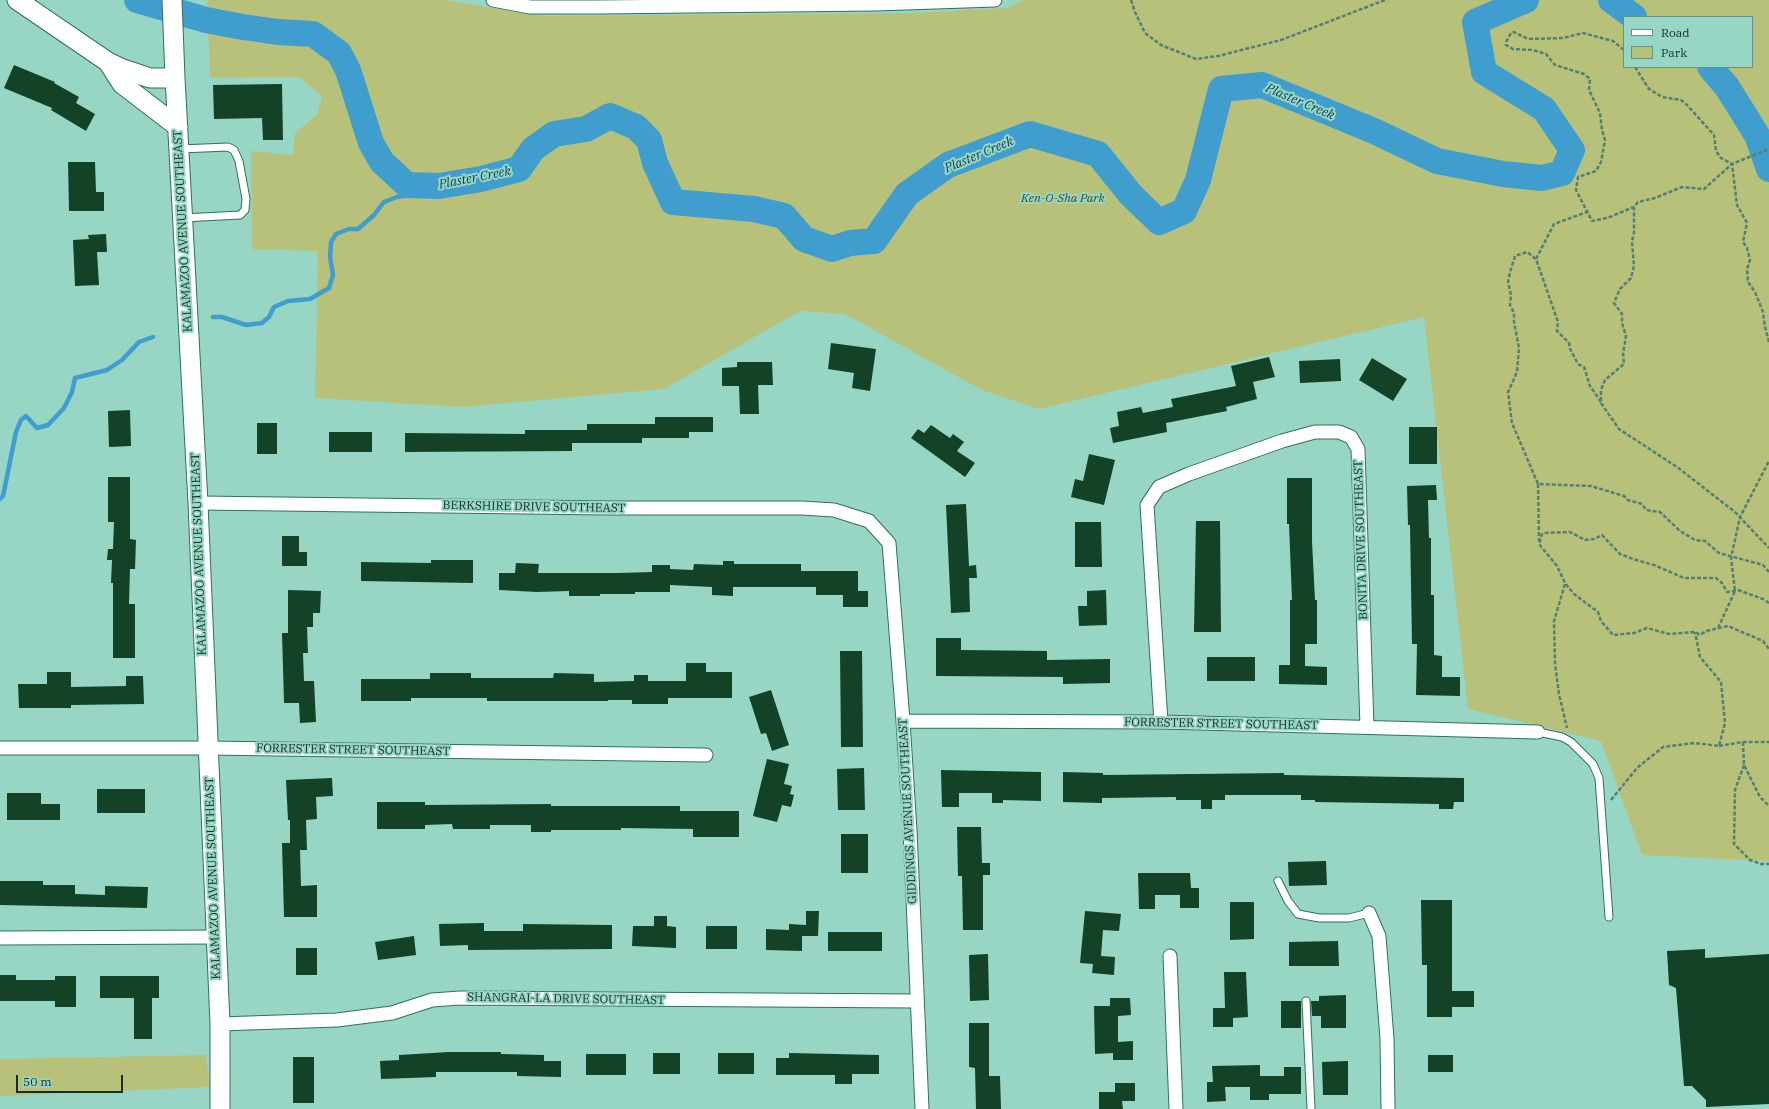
<!DOCTYPE html>
<html>
<head>
<meta charset="utf-8">
<style>
  body { margin:0 }
  #map { position:relative; width:1769px; height:1109px; overflow:hidden; background:#97d6c4; font-family:"IBM Plex Serif",serif }
  canvas { display:block }
  .legend { position:absolute; left:1623px; top:16px; width:130px; height:52px; box-sizing:border-box; background:#97d6c4; border:1px solid #639386; margin:0; padding:5px 7px; list-style:none; font-size:12px; color:#152f28 }
  .legend li { display:flex; align-items:center; gap:8px; height:20px }
  .legend b { width:20px; border:1px solid #639386 }
  .scale { position:absolute; left:16px; top:1075px; width:107px; height:18px; box-sizing:border-box; border:2px solid #152f28; border-top:0; padding-left:5px; font-size:12px; line-height:14px; white-space:nowrap; color:#152f28; -webkit-text-stroke:3px #97d6c4; paint-order:stroke }
</style>
</head>
<body>
<div id="map">
<canvas width="1769" height="1109"></canvas>
<ul class="legend">
<li><b style="height:5px;background:#fff"></b>Road</li>
<li><b style="height:11px;background:#b8c17a"></b>Park</li>
</ul>
<div class="scale">50 m</div>
</div>
<script>
const g = document.querySelector('canvas').getContext('2d');
g.lineJoin = 'round';
function paint(path, color) { g.fillStyle = color; g.fill(path, 'evenodd'); }
const poly = rows => new Path2D(rows.map(r => 'M' + r).join(''));
function strokePath(path, color, width, dash) { g.strokeStyle = color; g.lineWidth = width; g.lineCap = dash ? 'butt' : 'round'; g.setLineDash(dash || []); g.stroke(path); }
function label(font, color, halo, rows, align = 'center') {
  g.font = font + ' "IBM Plex Serif",serif'; g.lineWidth = 4; g.setLineDash([]); g.textBaseline = 'middle'; g.strokeStyle = halo; g.fillStyle = color; for (const [text, x, y, turn = 0] of rows) {
    g.save(); g.translate(x, y); g.rotate((+turn || 0) * Math.PI / 180); g.textAlign = isNaN(turn) ? turn : align; if (halo) g.strokeText(text, 0, 0); g.fillText(text, 0, 0); g.restore();
  }
}
const green = poly([
  [207,0,446,0,541,16,910,13,1008,8,1023,0,1769,0,1769,861,1642,855,1601,741,1468,709,1424,317,1039,409,982,390,845,314,800,311,664,389,463,407,315,398,318,251,252,249,251,151,293,155,295,133,317,115,322,96,299,77,210,78],
  [1624,17,1752,17,1752,67,1624,67],
  [206,1055,210,1087,0,1096,0,1059]
]);
const stream = poly([
  [213,317,222,317,246,325,262,323,269,317,274,307,288,301,310,299,329,288,333,275,330,257,331,242,336,234,349,229,358,229,374,215,384,202,397,197,410,195,439,186],
  [0,499,3,496,16,432,21,420,26,416,37,428,48,425,64,408,72,392,75,378,107,370,122,360,139,342,153,337]
]);
const river = poly([
  [137,0,206,20,243,27,278,32,313,34,339,53,348,70,371,143,382,162,407,185,439,186,481,179,519,169,533,149,554,134,586,129,610,116,636,127,649,140,655,163,673,202,754,209,784,216,804,239,832,249,850,243,874,241,907,194,948,165,1030,134,1098,154,1131,195,1159,222,1184,211,1198,180,1221,89,1262,85,1374,131,1437,161,1503,174,1542,178,1562,173,1572,150,1544,109,1484,72,1475,22,1526,0],
  [1611,0,1634,17],
  [1710,67,1727,87,1757,135,1769,169]
]);
const building = poly([
  [14,65,55,82,54,83,79,97,76,103,95,114,86,131,51,110,52,108,4,88],
  [282,84,283,140,263,140,262,118,214,119,213,85],
  [68,162,95,162,96,192,104,192,104,211,69,211],
  [106,234,107,252,97,252,99,285,75,286,73,240,89,239,88,235],
  [831,343,876,349,870,391,852,388,854,373,828,369],
  [1269,357,1275,377,1253,382,1257,399,1226,407,1227,411,1166,423,1167,432,1113,443,1110,428,1119,426,1117,412,1141,407,1143,413,1173,407,1171,399,1236,386,1231,366],
  [1372,358,1407,379,1393,401,1359,380],
  [1340,359,1341,381,1300,383,1299,361],
  [737,362,772,362,773,385,758,385,759,414,740,414,739,386,722,386,722,368,737,367],
  [130,410,131,446,109,447,108,411],
  [655,417,713,417,713,432,689,432,689,438,642,438,642,443,572,443,572,451,405,452,405,433,525,434,525,430,587,430,587,424,655,424],
  [257,423,277,423,277,454,257,454],
  [931,425,950,438,953,434,964,442,957,451,975,463,965,477,911,438,918,429,924,433],
  [1409,427,1437,427,1437,464,1409,464],
  [329,432,372,432,372,452,329,452],
  [1089,454,1115,460,1104,505,1071,497,1075,479,1083,481],
  [108,477,130,477,130,539,136,540,135,569,130,569,129,604,135,604,135,658,113,658,113,583,111,583,112,560,107,560,108,549,113,549,114,522,108,522],
  [1287,478,1312,478,1312,541,1315,600,1317,600,1317,644,1305,644,1305,666,1327,667,1327,685,1279,684,1279,665,1290,665,1290,600,1292,600,1289,524,1287,524],
  [1436,485,1437,500,1428,500,1429,538,1431,538,1431,595,1434,595,1434,655,1442,656,1442,677,1460,677,1460,696,1416,695,1417,644,1412,644,1410,525,1408,525,1407,486],
  [966,504,969,566,976,565,977,578,969,578,970,612,951,613,946,505],
  [1196,521,1220,521,1221,632,1194,632],
  [1075,522,1101,522,1102,567,1075,567],
  [282,536,299,536,299,552,307,552,307,566,282,566],
  [431,560,473,560,473,583,361,581,361,562,431,563],
  [723,561,734,561,734,564,801,564,801,571,858,571,858,591,868,591,868,607,843,607,843,595,816,595,816,587,733,587,733,596,712,595,712,587,670,585,670,592,635,592,635,594,600,594,600,596,569,596,569,591,537,592,499,590,499,573,515,573,516,563,539,564,538,573,618,573,652,572,652,565,670,565,670,569,693,570,694,564,723,565],
  [288,590,321,591,320,613,313,613,313,627,307,627,308,653,303,653,304,681,314,681,316,722,300,723,299,703,284,703,282,633,288,633],
  [1106,590,1107,625,1079,626,1078,606,1087,606,1087,591],
  [936,638,961,638,961,650,1047,651,1047,660,1110,659,1110,683,1063,684,1063,677,936,676],
  [840,651,862,651,863,747,841,747],
  [1207,657,1255,657,1255,681,1207,681],
  [686,663,706,663,706,672,732,672,732,698,668,698,668,704,632,704,632,700,608,700,608,701,487,701,487,698,411,698,411,701,361,701,361,679,430,679,430,673,471,673,471,678,553,678,554,673,594,674,594,682,634,681,634,675,648,675,648,681,686,681],
  [47,672,71,672,71,687,126,686,126,676,143,676,144,704,71,705,71,708,19,708,18,684,47,684],
  [771,690,789,745,772,751,766,733,761,734,749,697],
  [767,759,789,764,784,784,792,786,790,794,794,795,791,807,782,805,777,822,753,816],
  [864,768,865,810,838,810,837,769],
  [941,770,1041,772,1041,801,1003,800,1003,803,992,803,992,793,959,793,959,807,942,807],
  [1063,772,1103,773,1103,775,1284,773,1284,775,1464,778,1464,802,1454,802,1453,809,1439,809,1439,804,1315,802,1315,800,1301,800,1301,795,1225,795,1225,800,1212,800,1212,809,1201,809,1201,800,1176,800,1176,797,1102,798,1102,803,1063,802],
  [332,778,333,796,316,797,317,819,306,820,307,850,300,850,301,886,317,885,317,917,284,917,282,843,290,843,290,820,288,820,286,780],
  [97,789,145,789,145,813,97,813],
  [7,793,41,793,41,804,60,804,60,820,7,820],
  [377,802,425,802,425,805,551,804,551,806,680,806,680,811,739,811,739,837,693,837,693,829,621,828,621,830,551,830,551,832,531,832,531,825,490,825,490,829,453,829,452,824,425,825,425,829,377,829],
  [957,827,981,827,982,863,990,863,990,875,983,875,983,930,963,930,962,876,958,876],
  [841,834,868,834,868,873,841,873],
  [1326,861,1327,885,1289,886,1288,862],
  [1138,873,1190,873,1191,888,1199,888,1199,908,1180,908,1180,895,1155,895,1155,909,1139,909],
  [0,881,43,881,43,885,75,885,75,894,105,895,105,886,148,887,147,908,0,905],
  [1421,900,1452,900,1452,991,1474,991,1474,1007,1452,1007,1452,1017,1427,1017,1427,965,1422,965],
  [1230,902,1254,902,1254,939,1230,940],
  [806,911,819,911,818,936,802,936,802,951,766,950,766,929,789,930,789,924,806,925],
  [1085,911,1121,914,1119,931,1103,930,1101,956,1115,957,1114,975,1092,973,1093,964,1080,963],
  [654,916,667,916,667,926,676,927,676,948,632,946,633,926,654,926],
  [484,923,484,931,523,931,523,924,612,925,612,949,468,950,468,945,440,946,439,924],
  [706,926,737,926,737,949,706,949],
  [828,932,882,932,882,951,828,951],
  [414,936,416,955,378,960,375,942],
  [1338,941,1339,966,1289,966,1289,942],
  [296,948,317,948,317,975,296,975],
  [1705,949,1705,958,1769,954,1769,1104,1706,1107,1706,1100,1692,1086,1684,1086,1676,988,1669,985,1667,951],
  [988,954,989,1000,970,1001,969,955],
  [1224,972,1246,972,1248,1017,1233,1018,1233,1027,1213,1027,1213,1008,1225,1008],
  [0,975,16,975,16,980,55,980,55,976,76,976,76,1007,55,1007,55,1001,0,1001],
  [100,976,159,976,159,998,152,998,152,1039,134,1039,134,998,100,998],
  [1346,995,1346,1028,1321,1028,1321,1016,1312,1016,1311,1001,1319,1001,1319,996],
  [1110,998,1130,998,1131,1015,1118,1016,1118,1042,1133,1041,1133,1060,1113,1060,1113,1053,1095,1054,1094,1006,1110,1006],
  [1281,1001,1301,1001,1301,1028,1281,1028],
  [969,1023,989,1023,989,1076,1000,1076,1001,1109,976,1109,975,1068,969,1067],
  [449,1052,501,1052,501,1054,544,1055,544,1061,561,1061,561,1077,517,1076,517,1072,436,1072,436,1077,381,1079,380,1061,399,1060,399,1055],
  [653,1053,680,1053,680,1074,653,1074],
  [718,1053,754,1053,754,1074,718,1074],
  [789,1053,879,1055,879,1074,852,1074,852,1084,835,1084,835,1075,776,1075,776,1058,789,1058],
  [586,1054,626,1054,626,1075,586,1075],
  [1428,1055,1453,1055,1453,1072,1428,1072],
  [293,1057,314,1057,314,1103,293,1103],
  [1348,1061,1348,1095,1323,1095,1322,1062],
  [1260,1065,1260,1076,1284,1076,1284,1067,1301,1067,1301,1094,1269,1094,1269,1100,1250,1100,1250,1087,1225,1087,1226,1101,1207,1102,1207,1082,1213,1082,1212,1066],
  [1115,1083,1135,1083,1135,1101,1122,1101,1123,1109,1099,1109,1099,1092,1115,1092]
]);
const path = poly([
  [1131,0,1135,12,1145,33,1161,45,1196,59,1218,56,1281,40,1385,0],
  [1624,50,1613,41,1583,33,1563,38,1528,39,1514,32,1511,33,1506,42,1506,45,1513,49,1533,50,1546,54,1555,65,1584,74,1590,79,1589,90,1600,113,1602,130,1605,140,1601,162,1596,171,1578,177,1576,190,1592,221,1607,218,1634,207],
  [1635,67,1649,89,1662,97,1681,100,1686,104,1714,135,1716,151,1721,158,1732,164,1769,149],
  [1536,259,1554,224,1587,212],
  [1769,342,1765,327,1763,312,1755,292,1748,282,1747,269,1750,260,1747,248,1743,242,1747,223,1737,205,1732,164,1704,189,1682,187,1655,198,1638,202,1634,207,1634,232,1632,242,1634,266,1631,278,1620,289,1614,303,1622,314,1622,323,1626,336,1623,354,1624,364,1605,380,1601,390,1601,403,1619,429,1677,467,1735,512,1769,548],
  [1601,402,1590,386,1584,367,1578,364,1570,349,1569,343,1557,331,1558,322,1536,259,1527,252,1515,256,1510,272,1508,282,1511,295,1510,305,1514,313,1514,322,1519,348,1517,372,1508,392,1512,423,1538,484,1591,486,1624,496,1628,500,1642,504,1646,510,1660,512,1680,531,1695,540,1705,541,1719,553,1763,565,1769,572],
  [1538,484,1539,541],
  [1565,584,1554,621,1555,663,1559,694,1567,728],
  [1769,603,1763,599,1738,590,1727,592,1722,583,1716,578,1684,578,1654,565,1633,559,1620,554,1602,535,1594,539,1585,540,1570,532,1544,533,1542,534,1539,544,1557,566,1565,583,1574,594,1598,612,1601,621,1613,635,1634,633,1647,628,1669,634,1695,632,1700,635,1706,631,1728,626,1763,641,1769,649],
  [1718,628,1735,591,1731,558,1740,517,1769,461],
  [1743,742,1744,765,1760,797,1769,806],
  [1719,746,1743,742,1769,742],
  [1744,765,1735,790,1734,844,1750,860,1761,864,1769,864],
  [1611,800,1637,768,1663,747,1695,743,1719,746,1725,723,1721,682,1700,657,1695,632]
]);
const lane = poly([
  [180,149,228,147,234,150,239,161,246,199,245,210,240,215,183,218],
  [1538,732,1562,737,1571,742,1593,764,1599,778,1609,917],
  [1278,881,1288,901,1298,914,1319,918,1349,918,1369,913],
  [1306,1001,1311,1109]
]);
const street = poly([
  [493,0,530,7,599,7,876,4,995,0],
  [198,503,609,508,802,508,834,510,869,521,889,543,903,721,910,830,922,1109],
  [903,721,1161,722,1538,732],
  [1161,722,1147,505,1159,487,1189,474,1282,441,1315,432,1339,432,1351,437,1358,449,1367,727],
  [0,748,207,748,706,755],
  [1369,913,1379,936,1387,1039,1388,1109],
  [0,938,216,937],
  [1170,956,1176,1109],
  [220,1024,337,1020,392,1013,432,1000,460,998,916,1001]
]);
const secondary = poly([
  [17,0,108,62,123,69,150,78,175,78],
  [172,0,175,78,198,503,220,1024,220,1109],
  [108,62,122,84,178,127]
]);
const parkNames = [
  ["Ken-O-Sha Park",1063,199]
];
const streetNames = [
  ["KALAMAZOO AVENUE SOUTHEAST",183,231,-93],
  ["BERKSHIRE DRIVE SOUTHEAST",534,507,1],
  ["BONITA DRIVE SOUTHEAST",1361,540,-92],
  ["KALAMAZOO AVENUE SOUTHEAST",199,554,-92],
  ["FORRESTER STREET SOUTHEAST",1221,724,1],
  ["FORRESTER STREET SOUTHEAST",353,750,1],
  ["GIDDINGS AVENUE SOUTHEAST",908,811,-93],
  ["KALAMAZOO AVENUE SOUTHEAST",213,878,-92],
  ["SHANGRAI-LA DRIVE SOUTHEAST",566,999,1]
];
const waterNames = [
  ["Plaster Creek",1300,102,23],
  ["Plaster Creek",979,155,-23],
  ["Plaster Creek",475,178,-11]
];
paint(green, '#b8c17a');
strokePath(stream, '#3f9ece', 4.5);
strokePath(river, '#3f9ece', 26);
paint(building, '#134226');
strokePath(lane, '#316f5f', 9);
strokePath(street, '#316f5f', 15);
strokePath(secondary, '#316f5f', 21);
strokePath(path, '#548073', 2.5, [4, 2]);
strokePath(lane, '#fff', 7);
strokePath(street, '#fff', 13);
strokePath(secondary, '#fff', 19);
label('italic 12px', '#45491a', '#97d6c4', parkNames);
label('12px', '#152f28', '#97d6c4', streetNames);
label('italic 13px', '#073f58', '#97d6c4', waterNames);
</script>
</body>
</html>
